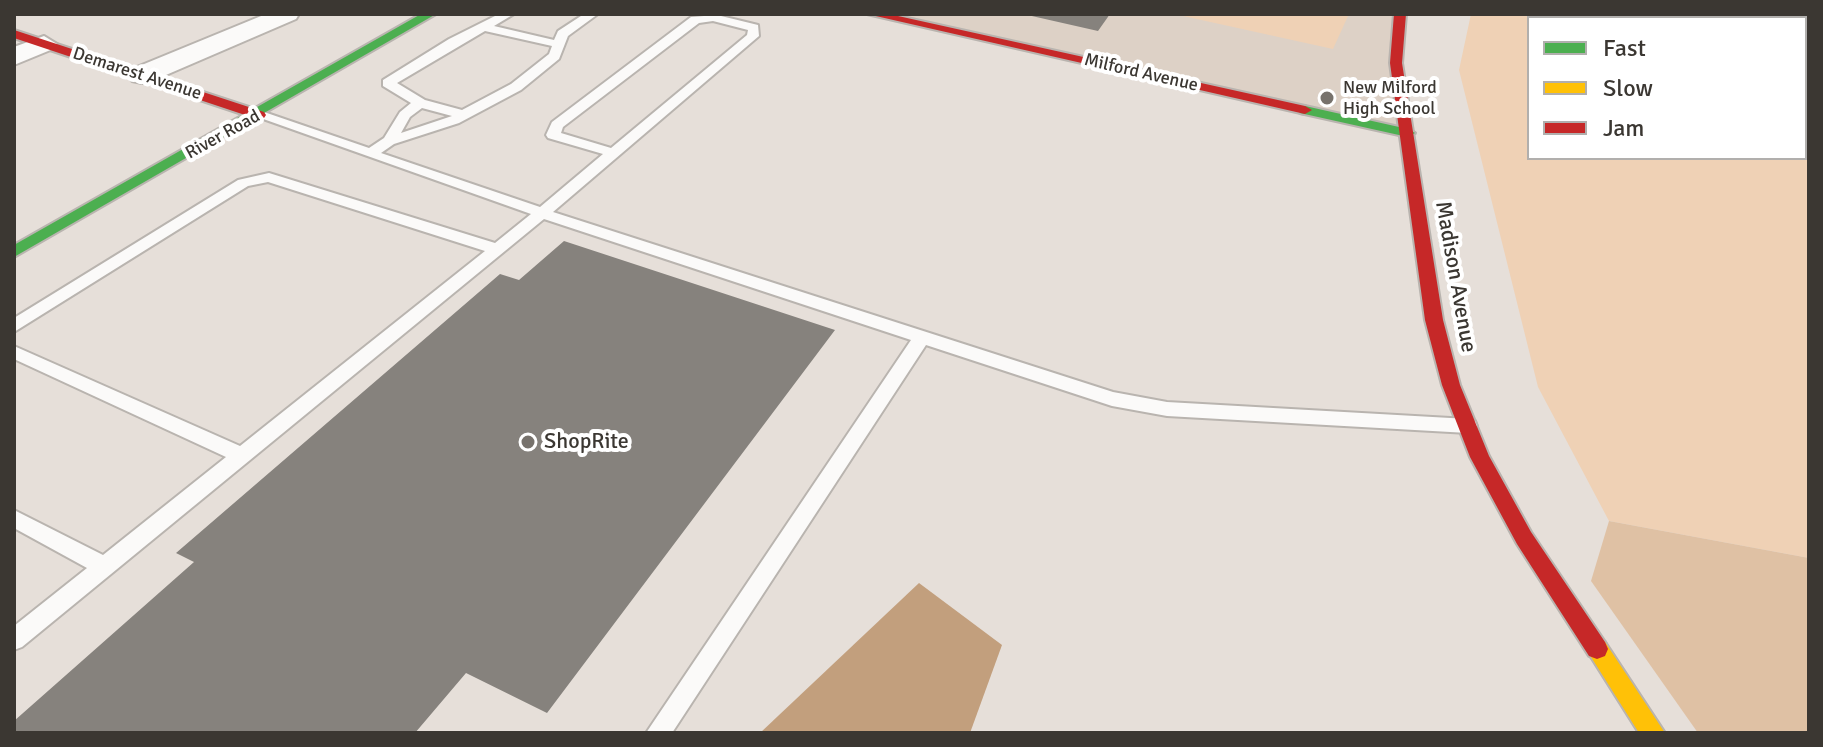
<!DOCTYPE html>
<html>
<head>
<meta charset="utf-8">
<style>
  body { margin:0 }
  #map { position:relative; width:1823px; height:747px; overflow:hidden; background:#e6dfd9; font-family:Signika,sans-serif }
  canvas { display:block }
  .frame { position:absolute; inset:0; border:16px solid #3b3732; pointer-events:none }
  .legend { position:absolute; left:1527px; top:16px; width:280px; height:144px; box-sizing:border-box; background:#fff; border:2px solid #b1afad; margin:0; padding:10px 14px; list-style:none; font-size:24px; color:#3b3732 }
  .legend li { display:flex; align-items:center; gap:16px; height:40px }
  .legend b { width:40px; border:2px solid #b1afad }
</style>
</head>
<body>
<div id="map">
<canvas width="1823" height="747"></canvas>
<div class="frame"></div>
<ul class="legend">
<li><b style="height:10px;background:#4caf50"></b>Fast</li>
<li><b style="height:10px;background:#ffc107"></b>Slow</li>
<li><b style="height:10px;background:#c62828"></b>Jam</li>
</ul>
</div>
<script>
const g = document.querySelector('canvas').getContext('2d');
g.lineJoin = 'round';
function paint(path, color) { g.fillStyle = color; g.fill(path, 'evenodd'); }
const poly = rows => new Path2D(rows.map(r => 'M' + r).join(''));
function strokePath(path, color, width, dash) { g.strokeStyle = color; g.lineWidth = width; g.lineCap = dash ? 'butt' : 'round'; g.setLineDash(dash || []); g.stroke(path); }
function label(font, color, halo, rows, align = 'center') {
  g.font = font + ' Signika,sans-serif'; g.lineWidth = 8; g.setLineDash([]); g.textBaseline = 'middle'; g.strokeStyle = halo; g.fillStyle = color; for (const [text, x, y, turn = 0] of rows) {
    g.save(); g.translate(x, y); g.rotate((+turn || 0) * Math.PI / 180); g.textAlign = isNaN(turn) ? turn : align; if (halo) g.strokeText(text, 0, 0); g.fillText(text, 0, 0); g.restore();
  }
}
const built = poly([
  [873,14,1400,14,1408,133]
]);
const green = poly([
  [1174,14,1349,14,1333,49],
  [1471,14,1809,14,1809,558,1609,521,1538,387,1459,70],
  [1529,18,1805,18,1805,158,1529,158]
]);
const forest = poly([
  [1609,521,1809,558,1809,733,1698,733,1591,581]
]);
const water = poly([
  [919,583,1002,645,970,733,760,733]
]);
const building = poly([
  [1023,14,1110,14,1098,31],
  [564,241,835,330,547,713,466,673,415,733,14,733,14,721,194,562,176,553,500,274,519,280]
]);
const lane = poly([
  [499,14,514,14,494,26,554,40,558,31,584,14,598,14,568,36,559,59,521,90,459,123,394,144,381,153,540,207,603,154,548,138,546,135,552,122,691,17,717,15,758,25,759,36,553,212,1113,392,1167,402,1468,419,1475,421,1477,426,1475,431,1468,433,1167,416,1112,406,926,345,672,733,646,733,911,340,544,219,22,647,14,650,14,626,87,568,14,528,14,510,103,555,226,457,14,359,14,346,240,446,485,251,268,182,248,186,14,332,14,318,238,180,269,173,495,243,531,214,252,115,259,111,264,112,369,148,384,138,400,112,411,103,383,86,383,80,449,39,499,14],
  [713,21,748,30,747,35,611,148,561,133,563,127,699,23,713,21],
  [485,31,552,46,549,54,511,84,462,110,425,100,397,83,485,31],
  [422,108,452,116,401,133,410,117,422,108]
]);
const street = poly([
  [266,14,299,14,296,19,152,81,142,83,132,81,128,75,132,69,266,14],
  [44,36,57,44,53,49,14,65,14,47,44,36]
]);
const fast = poly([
  [421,14,436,14,14,257,14,245,421,14],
  [1305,106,1408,129,1415,133,1408,137,1300,113,1298,110,1305,106]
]);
const slow = poly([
  [1597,639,1605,642,1665,733,1639,733,1586,649,1589,642,1597,639]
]);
const jam = poly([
  [867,14,889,14,1305,106,1312,110,1305,114,867,14],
  [1394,14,1406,14,1402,63,1443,320,1460,385,1489,456,1531,532,1605,642,1608,649,1605,656,1597,659,1589,656,1517,544,1470,457,1442,385,1425,320,1390,63,1394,14],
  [14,30,264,112,266,115,264,118,254,118,14,38,14,30]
]);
const markers = [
  [1327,98,8,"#77726c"],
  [528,442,8,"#77726c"]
];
const farStreetnames = [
  ["Milford Avenue",1141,73,13],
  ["Demarest Avenue",137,74,18],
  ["River Road",223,135,-29]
];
const farPoinames = [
  ["New Milford",1343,88],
  ["High School",1343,109]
];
const streetNames = [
  ["Madison Avenue",1455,277,80]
];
const poiNames = [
  ["ShopRite",544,442]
];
paint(built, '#ddd1c6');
paint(green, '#efd1b5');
paint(forest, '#dfc1a4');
paint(water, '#c29f7d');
paint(building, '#86827d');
strokePath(lane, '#b9b4af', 4);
strokePath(street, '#b9b4af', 4);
strokePath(fast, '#b9b4af', 4);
strokePath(slow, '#b9b4af', 4);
strokePath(jam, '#b9b4af', 4);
paint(lane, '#fbfaf9');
paint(street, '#fbfaf9');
paint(fast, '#4caf50');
paint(slow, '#ffc107');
paint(jam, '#c62828');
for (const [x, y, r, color] of markers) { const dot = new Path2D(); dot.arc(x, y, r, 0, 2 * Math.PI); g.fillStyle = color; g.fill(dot); strokePath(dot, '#fff', 3); }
label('18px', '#3b3732', '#fff', farStreetnames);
label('18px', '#3b3732', '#fff', farPoinames, 'left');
label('22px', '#3b3732', '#fff', streetNames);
label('22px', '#3b3732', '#fff', poiNames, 'left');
</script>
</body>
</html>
